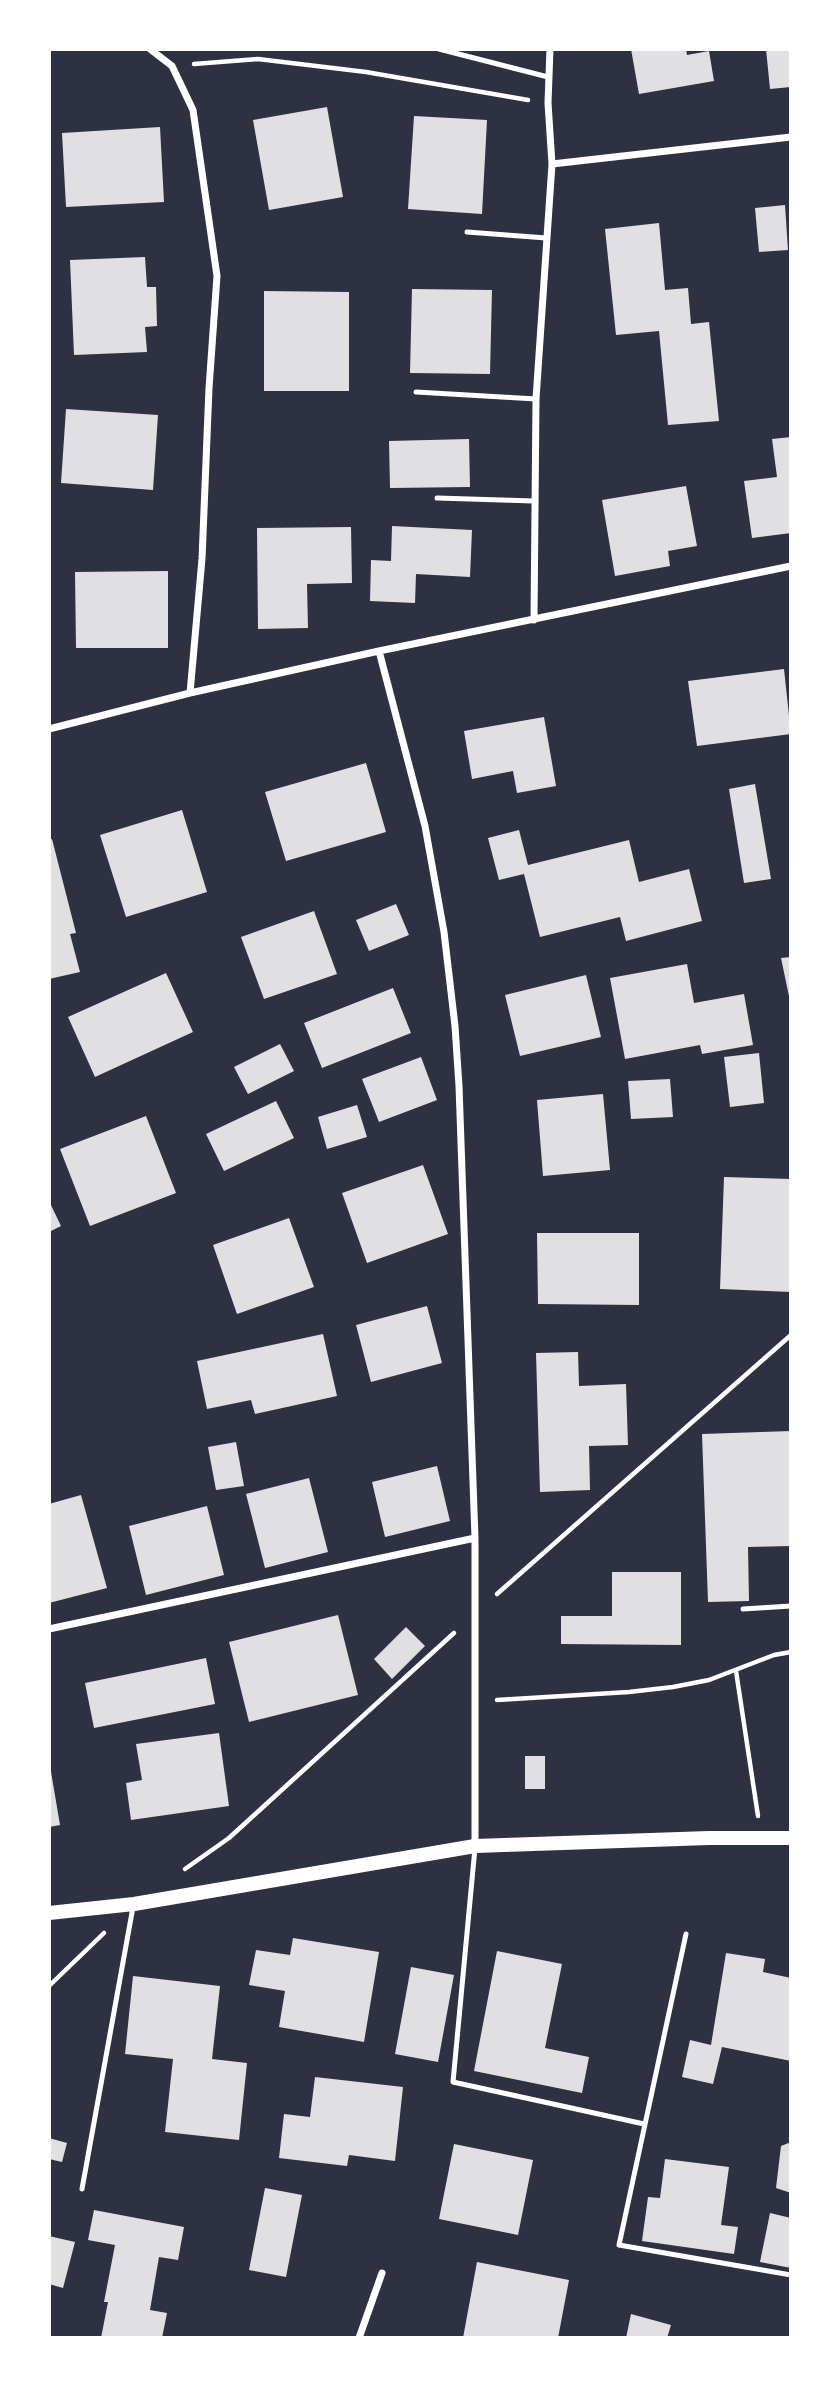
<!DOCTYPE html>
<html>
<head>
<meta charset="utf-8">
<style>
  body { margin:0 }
  #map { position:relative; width:840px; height:2387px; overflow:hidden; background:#2d3142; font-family:Commissioner,sans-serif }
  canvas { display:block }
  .frame { position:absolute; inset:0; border:51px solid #fff; pointer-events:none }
</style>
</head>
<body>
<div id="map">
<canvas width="840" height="2387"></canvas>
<div class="frame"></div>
</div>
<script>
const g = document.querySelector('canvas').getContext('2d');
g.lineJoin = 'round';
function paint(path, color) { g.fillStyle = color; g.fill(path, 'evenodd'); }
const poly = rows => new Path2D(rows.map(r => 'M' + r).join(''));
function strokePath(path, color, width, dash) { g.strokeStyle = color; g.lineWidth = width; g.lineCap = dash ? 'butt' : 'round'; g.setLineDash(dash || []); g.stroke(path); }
const building = poly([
  [631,49,686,49,687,55,709,51,714,81,639,94],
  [766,49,791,49,791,87,770,89],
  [327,107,343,197,269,210,253,120],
  [414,116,487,120,482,214,408,209],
  [160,127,164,202,66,207,62,133],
  [785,205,788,250,759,252,755,208],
  [659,223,665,290,688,288,691,324,709,322,719,421,668,425,659,331,616,335,605,229],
  [145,257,147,287,156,287,157,326,145,327,147,352,74,355,70,260],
  [412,289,492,290,490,374,410,373],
  [264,291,349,292,349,391,264,391],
  [66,409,158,415,153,490,61,483],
  [791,437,791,533,752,538,744,481,777,477,772,439],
  [469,439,470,487,390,488,389,441],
  [686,486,697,546,668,551,670,566,615,576,602,500],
  [392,526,472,530,470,577,416,574,415,603,370,601,371,560,391,561],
  [351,527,352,583,307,584,308,628,258,629,257,528],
  [168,571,168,648,76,648,75,572],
  [784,669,791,734,697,746,688,681],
  [544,717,556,786,517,793,513,771,472,779,464,731],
  [366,763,386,832,286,861,265,792],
  [755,784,771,879,744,883,729,789],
  [182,810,207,892,126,917,100,835],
  [519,830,528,865,629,840,639,882,689,869,702,921,626,941,620,917,540,937,524,874,499,880,488,838],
  [52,839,76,933,70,934,80,972,49,979,49,840],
  [396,904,409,935,369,951,356,920],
  [314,911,337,974,264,999,241,937],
  [791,957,791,1001,790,1001,781,958],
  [687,964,694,1003,744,994,753,1045,702,1054,700,1045,625,1059,610,978],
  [166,973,193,1032,95,1077,68,1017],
  [586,975,601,1037,520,1056,505,995],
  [393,988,411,1033,322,1068,304,1023],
  [280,1044,294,1071,248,1094,234,1067],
  [759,1053,764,1103,730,1107,724,1057],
  [421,1057,437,1100,379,1122,362,1079],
  [670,1079,673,1117,631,1119,628,1081],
  [603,1094,610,1170,543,1176,537,1100],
  [276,1101,294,1138,224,1171,206,1134],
  [357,1105,367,1137,327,1149,318,1117],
  [146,1116,176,1193,90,1226,60,1149],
  [423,1165,448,1234,367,1263,342,1193],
  [724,1177,791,1179,791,1292,720,1289],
  [49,1201,61,1226,49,1232],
  [289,1218,314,1287,237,1314,213,1245],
  [537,1233,639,1233,639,1305,538,1304],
  [427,1306,442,1363,371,1382,356,1325],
  [323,1334,337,1396,255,1414,251,1400,207,1409,197,1361],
  [578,1352,579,1386,626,1384,628,1445,589,1446,590,1490,540,1492,536,1353],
  [791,1431,791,1546,748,1547,749,1601,708,1602,702,1434],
  [236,1442,244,1486,216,1490,208,1447],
  [437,1466,450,1521,385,1537,372,1482],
  [309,1478,328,1552,265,1568,246,1494],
  [81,1495,107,1588,49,1603,49,1504],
  [207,1506,224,1575,146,1595,129,1526],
  [612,1572,681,1572,681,1645,561,1644,561,1616,612,1616],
  [338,1615,358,1695,249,1722,229,1642],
  [406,1627,425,1646,392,1679,374,1659],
  [206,1658,215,1704,94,1728,85,1683],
  [219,1733,229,1806,131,1820,126,1783,142,1780,136,1744],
  [525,1756,545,1756,545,1789,525,1789],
  [49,1760,60,1825,49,1827],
  [293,1938,379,1952,364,2042,279,2027,285,1991,249,1985,256,1950,290,1955],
  [497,1951,562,1964,545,2048,589,2057,582,2093,474,2071],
  [726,1953,765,1959,763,1972,791,1978,791,2061,722,2047,713,2084,682,2077,690,2040,711,2045],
  [411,1967,454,1975,438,2062,395,2054],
  [133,1976,220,1986,212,2059,247,2063,239,2140,165,2132,173,2059,125,2054],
  [315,2077,403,2087,395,2161,349,2155,347,2166,279,2158,284,2114,310,2117],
  [49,2138,67,2143,62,2162,49,2159],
  [791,2142,791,2193,776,2188,781,2146],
  [454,2144,533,2160,518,2235,439,2219],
  [665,2159,729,2167,721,2225,738,2227,734,2254,642,2241,648,2197,660,2198],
  [265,2188,302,2195,286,2277,249,2270],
  [94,2210,184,2227,178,2260,159,2257,150,2310,167,2313,162,2338,101,2338,108,2302,104,2302,115,2245,88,2240],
  [770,2213,791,2218,791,2268,760,2262],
  [49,2236,75,2242,63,2288,49,2284],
  [477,2262,569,2280,558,2338,463,2338],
  [631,2314,671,2325,667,2338,626,2338]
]);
const path = poly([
  [194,64,258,59,366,72,528,100],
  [497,1594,791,1335],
  [736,1671,758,1816],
  [497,1700,629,1692,673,1687,709,1680,774,1655,791,1652],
  [185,1869,229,1838,454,1633],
  [49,1986,104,1933]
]);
const service = poly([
  [439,49,548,77],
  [467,232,546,238],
  [416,392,536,399],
  [437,498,534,501],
  [743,1609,791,1606],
  [475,1848,453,2082,644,2124],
  [686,1934,619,2245,791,2275],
  [82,2189,133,1907]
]);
const minor = poly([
  [150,49,172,66,193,110,217,276,209,388,202,559,190,693],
  [552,164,791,137],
  [534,620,536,399,552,164,548,103,550,49],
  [379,651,425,826,444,932,455,1026,459,1086,475,1538,475,1846],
  [49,729,190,693,379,651,791,566],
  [49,1629,475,1538],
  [359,2338,382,2273]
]);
const secondary = poly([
  [49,1913,134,1904,475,1846,709,1838,791,1838]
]);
paint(building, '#e0e0e3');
strokePath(path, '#fff', 4.5);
strokePath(service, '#fff', 5);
strokePath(minor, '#fff', 7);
strokePath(secondary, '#fff', 14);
</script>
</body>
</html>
